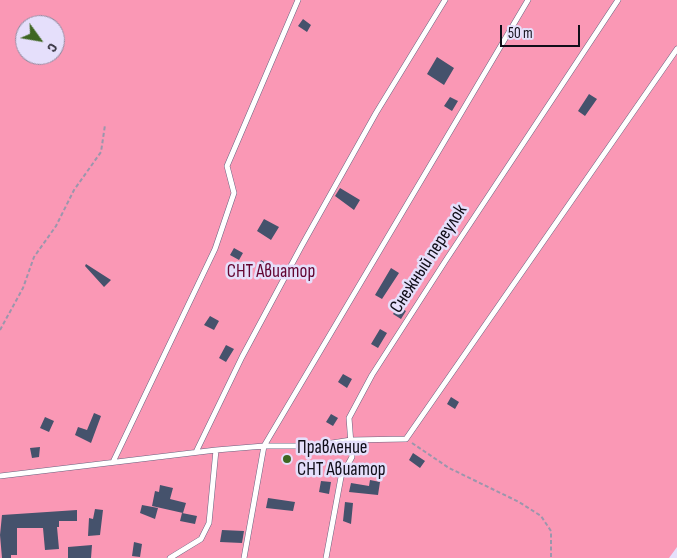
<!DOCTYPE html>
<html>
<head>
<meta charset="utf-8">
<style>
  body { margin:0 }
  #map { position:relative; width:677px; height:558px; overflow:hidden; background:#e5dffb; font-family:"Sofia Sans Condensed",sans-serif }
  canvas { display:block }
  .north { position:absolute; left:15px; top:15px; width:50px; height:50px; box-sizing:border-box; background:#e5dffb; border:1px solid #908ba1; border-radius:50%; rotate:122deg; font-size:14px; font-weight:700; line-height:20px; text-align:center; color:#110e19 }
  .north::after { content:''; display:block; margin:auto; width:18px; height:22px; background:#3e6621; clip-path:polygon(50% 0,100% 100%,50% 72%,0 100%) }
  .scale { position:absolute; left:500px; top:25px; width:80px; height:22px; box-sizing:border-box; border:2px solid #110e19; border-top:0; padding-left:6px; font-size:15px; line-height:18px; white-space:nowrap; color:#110e19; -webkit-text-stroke:4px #e5dffb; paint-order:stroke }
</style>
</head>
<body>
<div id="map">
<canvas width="677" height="558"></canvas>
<div class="north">С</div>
<div class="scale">50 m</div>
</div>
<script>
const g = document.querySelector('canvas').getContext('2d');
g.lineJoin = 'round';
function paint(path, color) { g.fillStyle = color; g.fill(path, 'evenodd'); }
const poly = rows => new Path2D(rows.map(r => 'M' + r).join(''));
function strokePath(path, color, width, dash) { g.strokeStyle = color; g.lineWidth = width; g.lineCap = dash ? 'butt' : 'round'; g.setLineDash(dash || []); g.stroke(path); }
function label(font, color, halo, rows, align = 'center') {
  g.font = font + ' "Sofia Sans Condensed",sans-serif'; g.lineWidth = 5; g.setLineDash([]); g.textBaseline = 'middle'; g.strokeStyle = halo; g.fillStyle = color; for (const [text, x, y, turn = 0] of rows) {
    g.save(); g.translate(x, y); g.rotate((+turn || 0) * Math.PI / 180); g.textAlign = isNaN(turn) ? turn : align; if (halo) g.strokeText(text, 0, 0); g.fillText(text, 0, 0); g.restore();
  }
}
const green = poly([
  [0,0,677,0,677,547,669,558,0,558],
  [25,25,55,25,55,55,25,55]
]);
const building = poly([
  [303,19,311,25,307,32,298,26],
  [437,57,454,68,444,85,427,74],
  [589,94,597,99,585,116,578,111],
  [450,97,458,101,452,111,444,106],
  [340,188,360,200,354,210,335,196],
  [264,219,279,227,271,240,257,231],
  [234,248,243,253,239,260,230,255],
  [261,260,269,265,264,272,257,268],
  [86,264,111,280,104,287,85,266],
  [391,268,399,273,382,299,375,295],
  [398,306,406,311,401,319,393,314],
  [210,316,219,321,214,330,204,325],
  [380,329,387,333,378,348,371,344],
  [226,345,234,349,226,362,219,358],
  [343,374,352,379,347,388,338,382],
  [451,397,459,402,455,409,447,404],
  [94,413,101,416,91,443,75,435,78,427,87,430],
  [331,414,338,418,333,426,326,422],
  [45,417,54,421,49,432,40,428],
  [40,447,39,457,32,458,30,448],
  [413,453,425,461,420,468,409,460],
  [370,480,380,482,378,495,349,492,351,483,369,486],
  [321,481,331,482,329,494,319,492],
  [160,485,173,488,170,499,186,503,183,513,152,506,155,491,159,492],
  [268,498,295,502,293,511,266,508],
  [345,502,353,503,351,524,343,521],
  [142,505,158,508,155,519,140,513],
  [95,509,103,510,100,535,88,536,89,518,93,519],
  [77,510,77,521,59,521,59,527,57,527,59,549,45,550,43,528,17,528,17,555,11,555,11,558,2,558,0,535,2,515],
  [182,513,197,516,195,524,180,521],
  [222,530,244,531,242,543,220,542],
  [134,542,142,544,140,557,132,556],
  [92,545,91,558,68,558,68,547]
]);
const path = poly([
  [0,330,23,288,34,257,56,226,74,190,101,152,105,125],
  [412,443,449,468,519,502,541,516,551,531,551,558]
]);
const lane = poly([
  [196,452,242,357,301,247,376,113,445,0],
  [113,462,215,249,234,193,227,166,298,0],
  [0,476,216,450,264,446,313,446,351,440,406,439,677,49],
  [170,558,201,539,209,523,216,450],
  [244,558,264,446,528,0],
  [326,558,341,477,352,457,349,418,372,375,446,260,618,0]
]);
const markers = [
  [287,459,5,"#3e6621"]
];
const streetNames = [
  ["Снежный переулок",429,259,-57]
];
const parkNames = [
  ["СНТ Авиатор",271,272]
];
const poiNames = [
  ["Правление",297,448],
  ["СНТ Авиатор",297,470]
];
paint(green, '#fa98b5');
paint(building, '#45526c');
strokePath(lane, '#69617f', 6);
strokePath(path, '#9b96ac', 2, [4, 2.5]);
strokePath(lane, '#fff', 5);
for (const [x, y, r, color] of markers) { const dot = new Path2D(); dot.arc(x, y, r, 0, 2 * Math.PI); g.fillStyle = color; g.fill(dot); strokePath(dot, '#e5dffb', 2); }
label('19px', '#110e19', '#e5dffb', streetNames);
label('19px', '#630531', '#e5dffb', parkNames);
label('19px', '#110e19', '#e5dffb', poiNames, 'left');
</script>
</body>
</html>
